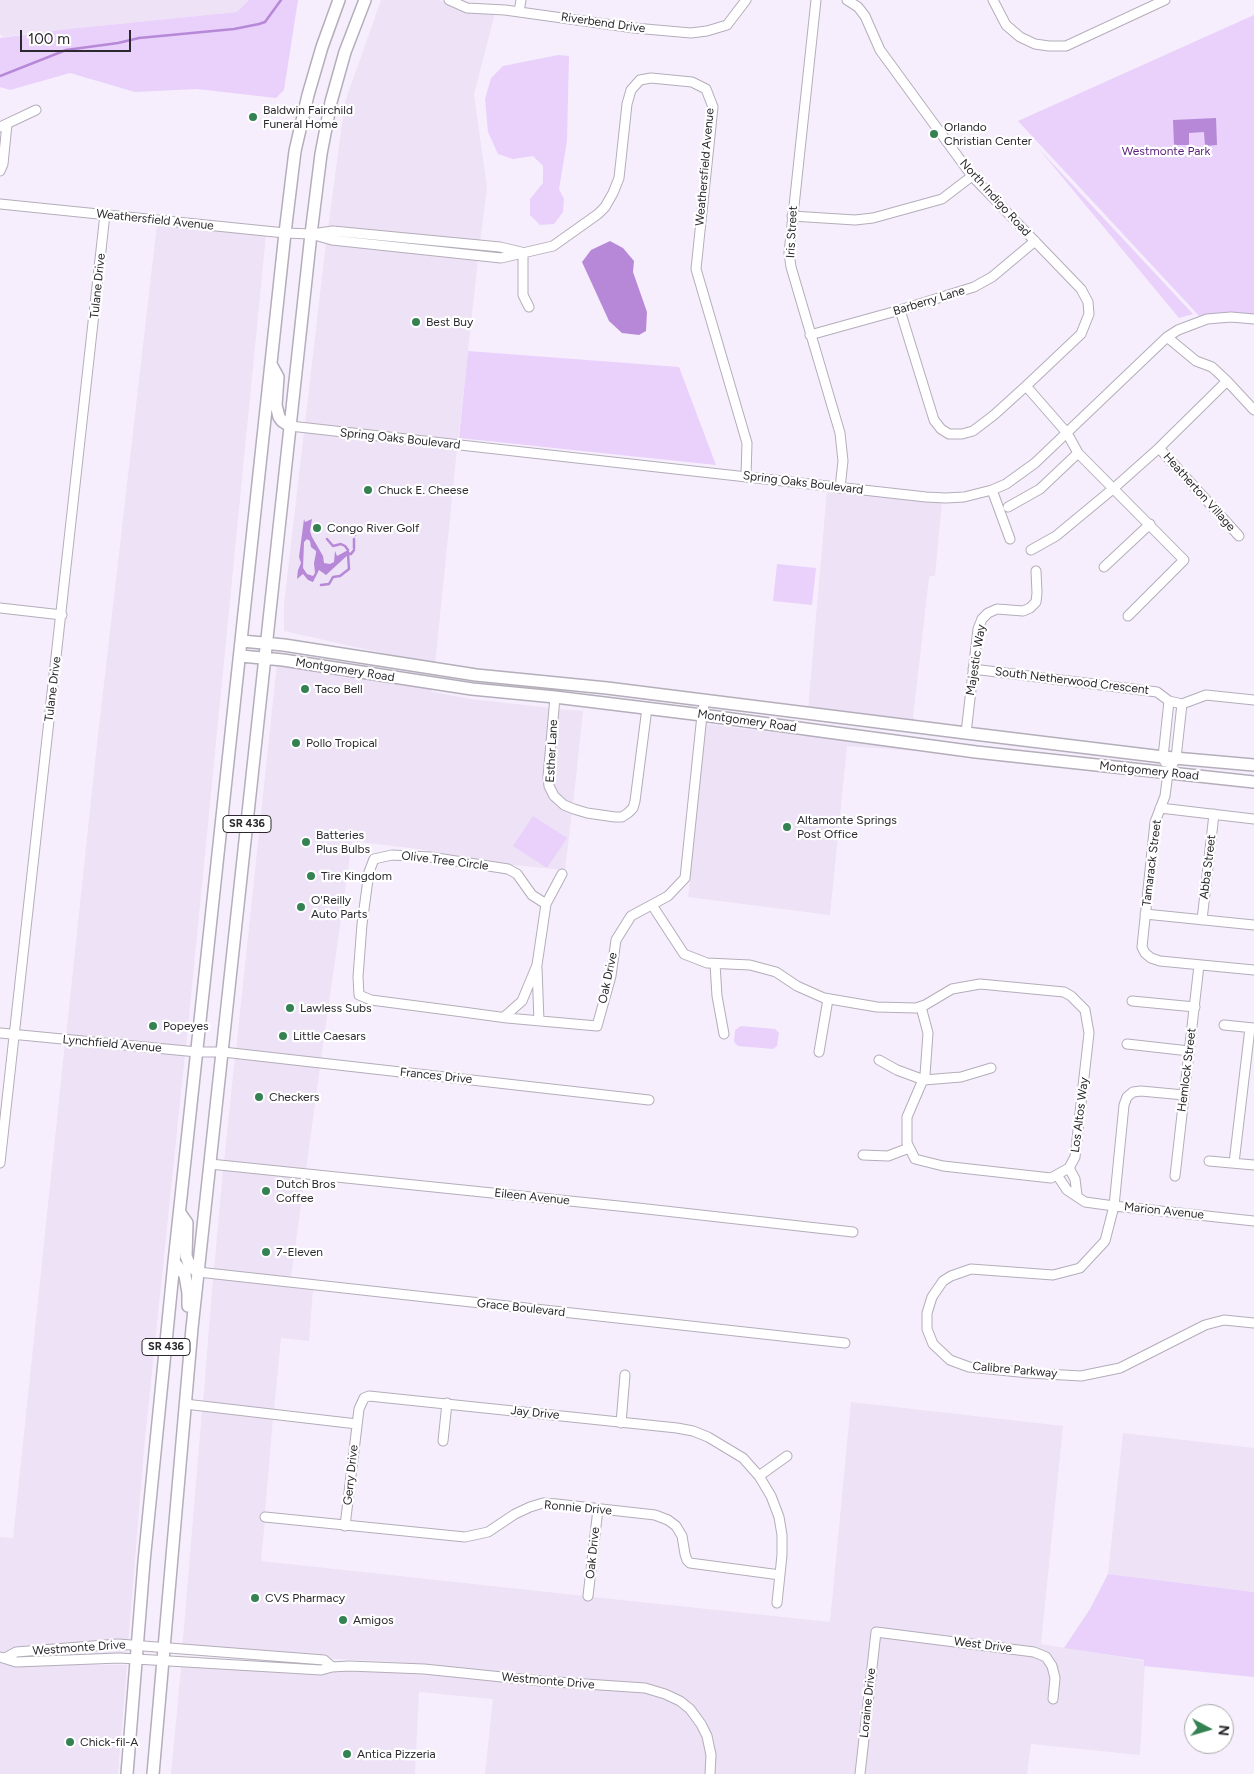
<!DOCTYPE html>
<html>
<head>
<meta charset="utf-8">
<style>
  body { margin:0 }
  #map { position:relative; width:1254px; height:1774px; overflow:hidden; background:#f6eefc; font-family:Figtree,sans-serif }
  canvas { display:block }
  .north { position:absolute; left:1184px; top:1704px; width:50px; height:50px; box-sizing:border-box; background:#fff; border:1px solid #aba9ab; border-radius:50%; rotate:96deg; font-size:14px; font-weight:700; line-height:20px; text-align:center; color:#2c292e }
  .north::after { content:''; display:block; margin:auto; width:18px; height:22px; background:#348252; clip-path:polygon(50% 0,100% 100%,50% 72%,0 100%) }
  .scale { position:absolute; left:20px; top:30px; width:111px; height:22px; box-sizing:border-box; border:2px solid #2c292e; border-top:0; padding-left:6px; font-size:15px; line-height:18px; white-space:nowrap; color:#2c292e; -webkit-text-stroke:4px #fff; paint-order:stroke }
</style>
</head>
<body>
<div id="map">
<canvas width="1254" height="1774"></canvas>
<div class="north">N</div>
<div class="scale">100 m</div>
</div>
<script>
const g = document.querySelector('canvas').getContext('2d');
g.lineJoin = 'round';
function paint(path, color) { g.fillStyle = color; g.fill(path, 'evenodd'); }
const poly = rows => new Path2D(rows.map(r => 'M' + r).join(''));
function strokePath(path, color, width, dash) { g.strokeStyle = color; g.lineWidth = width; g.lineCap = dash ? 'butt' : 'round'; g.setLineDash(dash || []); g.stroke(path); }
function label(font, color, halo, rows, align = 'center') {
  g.font = font + ' Figtree,sans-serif'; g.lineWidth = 4.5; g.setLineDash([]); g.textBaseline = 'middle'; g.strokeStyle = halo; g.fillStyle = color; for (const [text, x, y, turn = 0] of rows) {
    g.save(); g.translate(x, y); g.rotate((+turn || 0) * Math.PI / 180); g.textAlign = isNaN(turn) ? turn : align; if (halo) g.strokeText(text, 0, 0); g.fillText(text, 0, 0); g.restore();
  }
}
const built = poly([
  [0,0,249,0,237,12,68,29,3,37,0,34],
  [381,0,439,0,465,11,495,13,474,94,487,188,480,242,328,228,345,102],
  [157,224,266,235,186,1047,66,1036,97,744],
  [326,242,478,260,458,441,305,424],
  [304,432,457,449,435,665,284,631,284,604],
  [827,490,942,502,935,576,930,576,929,578,913,717,915,720,920,721,920,724,808,710],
  [277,663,432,687,432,692,471,699,550,708,545,787,551,799,561,808,572,812,565,870,513,865,418,849,352,841,321,1059,236,1050],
  [559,709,583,711,573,804,566,802,557,794,553,785,552,777],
  [705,724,804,736,805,733,917,748,917,751,847,746,830,915,688,897],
  [65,1043,185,1054,144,1449,127,1657,42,1657,0,1654,0,1537,13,1538],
  [235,1057,320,1067,306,1170,224,1161],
  [223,1169,305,1177,291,1277,313,1280,313,1281,214,1270],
  [213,1278,313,1289,309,1341,281,1338,274,1411,203,1403],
  [851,1402,1063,1426,1041,1644,1145,1661,1140,1755,1031,1744,1027,1774,865,1774,880,1636,1033,1656,1043,1660,1048,1668,1050,1678,1049,1702,1057,1702,1059,1679,1056,1664,1049,1655,1036,1648,872,1628,856,1774,714,1774,715,1754,682,1698,541,1677,395,1662,182,1651,202,1410,273,1418,265,1513,261,1512,260,1519,265,1520,261,1561,584,1596,584,1599,592,1600,593,1597,830,1622],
  [1123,1433,1254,1448,1254,1592,1108,1574],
  [182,1658,394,1670,540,1685,644,1692,664,1697,678,1704,687,1711,697,1726,703,1738,707,1755,706,1774,485,1774,493,1699,419,1692,415,1774,171,1774],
  [0,1661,42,1664,127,1665,118,1774,0,1774]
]);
const green = poly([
  [249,0,298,0,284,90,276,98,197,89,135,92,70,73,10,90,0,87,0,38,68,29,237,12],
  [1254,15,1254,316,1202,319,1018,121],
  [558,55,569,56,567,141,559,189,564,199,563,212,554,224,540,225,530,215,530,199,543,183,543,166,533,156,513,159,498,154,488,132,485,99,491,78,503,66],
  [1039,149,1193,314,1179,318],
  [468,351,679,367,716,465,459,438],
  [777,564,816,568,812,605,773,601],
  [533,816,567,838,547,868,513,846],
  [741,1026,775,1029,779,1033,777,1046,773,1049,738,1046,734,1042,735,1030],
  [1108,1574,1254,1592,1254,1677,1144,1666,1144,1660,1064,1648,1090,1609]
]);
const water = poly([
  [1216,118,1217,145,1205,146,1204,132,1189,133,1189,145,1174,145,1173,120],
  [610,241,623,248,634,261,633,272,647,312,646,331,639,335,622,333,609,321,582,262,591,250],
  [304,519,305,522,312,519,310,531,312,537,323,556,324,563,330,564,334,562,335,551,337,556,348,550,350,553,326,575,319,570,313,582,308,580,303,574,297,579,298,570,301,563,299,557],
  [307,539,310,541,311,547,316,551,316,553,314,563,315,573,313,576,307,574,303,568,304,542]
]);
const stream = poly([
  [0,76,66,50,118,43,139,38,234,29,259,24,265,22,281,0],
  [355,529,355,535],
  [327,539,333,546,341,544,345,546,348,550],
  [354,539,354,548],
  [321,585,329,584,333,577,340,576,349,569,348,554,351,554,354,550]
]);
const minor = poly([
  [449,0,467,8,505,10,634,28,691,33,707,31,727,25,746,0],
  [816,0,789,253,791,267,840,433,843,461,840,488],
  [847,0,858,7,865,16,880,50,972,176,1081,289,1088,302,1089,314,1081,334,1026,386,994,415,973,431,962,434,949,434,941,429,934,420,900,310],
  [993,0,1006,25,1020,37,1035,44,1049,46,1066,46,1165,0],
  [519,12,521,0],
  [0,127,36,110],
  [0,171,3,164,7,124],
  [0,204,285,233,311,234,333,231,500,247,521,252],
  [792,216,855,220,873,218,942,199,972,176],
  [311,234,332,240,501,258,553,246,598,214,605,207,613,193,619,178,627,104,631,90,640,80,651,78,692,82,706,89,713,107,696,269,747,443,746,476],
  [523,253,523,295,529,307],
  [810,335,900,310,974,287,992,277,1035,241],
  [1167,337,1196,361,1212,367,1227,381,1254,410],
  [1026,386,1067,433,1078,453,1184,560,1128,616],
  [290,426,926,497,946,498,964,497,992,490,1006,484,1035,463,1167,337,1178,330,1207,319,1231,317,1254,319],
  [1159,448,1239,536],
  [992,490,1010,539],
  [1008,507,1040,489,1078,453],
  [1031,550,1056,536,1114,488,1159,448,1227,381],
  [1104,567,1150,524],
  [0,608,62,615],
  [973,669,1157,692,1169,701,1182,704,1206,695,1254,700],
  [555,697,548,777,549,786,554,796,564,805,574,809,587,813,615,817,622,817,628,813,633,808,635,801,647,708],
  [1182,704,1176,758,1168,773,1165,796,1155,822,1142,947,1145,953,1151,958,1160,961,1254,970],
  [966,733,978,629,982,619,988,613,997,609,1023,611,1030,608,1036,602,1037,593,1036,571],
  [1165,762,1163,757,1169,701],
  [1160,808,1254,819],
  [546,904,562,874],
  [652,905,684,954,707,963,750,965,776,972,797,986,824,998,877,1007,916,1008,925,1005,952,989,980,984,1064,992,1071,996,1085,1010,1089,1033,1075,1157,1069,1168,1051,1178,943,1166,915,1159,907,1143,907,1117,925,1075,928,1033,921,1007],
  [1145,914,1254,925],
  [1202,920,1214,814],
  [715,964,717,996,724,1034],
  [537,968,539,1021],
  [1132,1001,1195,1007],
  [504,1017,522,1001,537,965,546,904,532,895,517,874,508,869,430,857,392,855,374,859,369,872,362,924,358,977,359,995,371,1000,463,1012,507,1018,597,1026,611,976,616,940,631,916,668,896,685,878,702,715,705,700],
  [1224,1025,1254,1028],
  [0,1033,197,1052,223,1052,649,1100],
  [1127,1044,1189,1051],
  [819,1052,828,999],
  [879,1060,897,1070,924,1080,961,1077,991,1068],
  [1184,1095,1141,1091,1133,1092,1127,1097,1124,1105,1114,1206,1105,1241,1080,1268,1053,1275,971,1269,951,1276,943,1281,932,1297,927,1313,927,1329,933,1344,950,1360,969,1367,1029,1373,1081,1376,1120,1368,1205,1325,1224,1320,1254,1323],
  [863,1155,888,1156,909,1148],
  [1209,1161,1254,1165],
  [0,1163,105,214],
  [1234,1163,1250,1028],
  [210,1164,638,1208,853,1232],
  [1069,1168,1075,1179,1077,1195],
  [1057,1175,1067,1190,1085,1202,1114,1206,1254,1221],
  [1175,1176,1199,965],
  [198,1272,845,1343],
  [185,1404,357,1424],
  [621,1423,625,1375],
  [443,1441,447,1403],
  [759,1476,787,1456],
  [265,1517,465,1537,488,1532,515,1514,530,1507,543,1503,557,1504,655,1515,668,1520,676,1526,682,1536,685,1554,687,1560,690,1563,780,1575],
  [345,1526,359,1409,364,1398,369,1396,677,1428,693,1431,708,1437,743,1458,759,1476,771,1496,779,1517,782,1535,782,1555,777,1603],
  [588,1596,598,1509],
  [0,1657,16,1662,119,1658,321,1670,332,1667,349,1666,424,1669,541,1681,645,1688,665,1694,680,1701,690,1709,701,1724,707,1736,711,1755,710,1774],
  [5,1658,16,1652,118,1644,324,1660,332,1667],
  [860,1774,876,1632,1034,1652,1046,1657,1052,1666,1055,1678,1053,1699]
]);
const major = poly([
  [271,364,278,377,276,405,279,417,282,421,290,426],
  [242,641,284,645,476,675,607,688,966,733,1163,757,1254,765],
  [241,656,283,660,472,689,555,697,702,715,976,752,1254,782],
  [180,1213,187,1223,186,1256,190,1266,198,1272],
  [174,1262,185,1275,188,1293,188,1306],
  [127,1774,144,1562,174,1262,285,233,295,151,308,95,322,47,339,0],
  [153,1774,192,1328,311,234,321,154,331,102,345,52,365,0]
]);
const markers = [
  [253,117,5,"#348252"],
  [934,134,5,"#348252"],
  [416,322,5,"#348252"],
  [368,490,5,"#348252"],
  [317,528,5,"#348252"],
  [305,689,5,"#348252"],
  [296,743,5,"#348252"],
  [787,827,5,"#348252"],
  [306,842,5,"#348252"],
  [311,876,5,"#348252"],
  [301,907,5,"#348252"],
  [290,1008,5,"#348252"],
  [153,1026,5,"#348252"],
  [283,1036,5,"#348252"],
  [259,1097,5,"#348252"],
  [266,1191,5,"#348252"],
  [266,1252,5,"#348252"],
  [255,1598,5,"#348252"],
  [343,1620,5,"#348252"],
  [70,1742,5,"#348252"],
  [347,1754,5,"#348252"]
];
const shields = [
  [247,824,48],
  [166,1347,48]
];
const shieldNames = [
  ["SR 436",247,824],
  ["SR 436",166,1347]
];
const streetNames = [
  ["Riverbend Drive",603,23,8],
  ["Weathersfield Avenue",705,167,-85],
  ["North Indigo Road",995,198,48],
  ["Weathersfield Avenue",155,220,6],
  ["Iris Street",792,232,-87],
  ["Tulane Drive",98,286,-84],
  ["Barberry Lane",929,301,-17],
  ["Spring Oaks Boulevard",400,439,6],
  ["Spring Oaks Boulevard",803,483,7],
  ["Heatherton Village",1199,492,48],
  ["Majestic Way",976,660,-81],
  ["Montgomery Road",345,670,9],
  ["South Netherwood Crescent",1072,681,7],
  ["Tulane Drive",53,689,-83],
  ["Montgomery Road",747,721,8],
  ["Esther Lane",552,751,-87],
  ["Montgomery Road",1149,771,6],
  ["Olive Tree Circle",445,861,7],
  ["Tamarack Street",1152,863,-83],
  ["Abba Street",1208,867,-83],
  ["Oak Drive",608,978,-78],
  ["Lynchfield Avenue",112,1044,5],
  ["Hemlock Street",1187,1070,-83],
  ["Frances Drive",436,1076,6],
  ["Los Altos Way",1080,1115,-83],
  ["Eileen Avenue",532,1197,6],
  ["Marion Avenue",1164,1211,6],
  ["Grace Boulevard",521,1308,6],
  ["Calibre Parkway",1015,1370,5],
  ["Jay Drive",535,1413,6],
  ["Gerry Drive",351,1475,-84],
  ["Ronnie Drive",578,1508,5],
  ["Oak Drive",593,1553,-84],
  ["West Drive",983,1645,7],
  ["Westmonte Drive",79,1648,-4],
  ["Westmonte Drive",548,1681,5],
  ["Loraine Drive",868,1703,-84]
];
const poiNames = [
  ["Baldwin Fairchild",263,110],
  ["Funeral Home",263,124],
  ["Orlando",944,127],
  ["Christian Center",944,141],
  ["Best Buy",426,322],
  ["Chuck E. Cheese",378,490],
  ["Congo River Golf",327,528],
  ["Taco Bell",315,689],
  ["Pollo Tropical",306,743],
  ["Altamonte Springs",797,820],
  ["Post Office",797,834],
  ["Batteries",316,835],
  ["Plus Bulbs",316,849],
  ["Tire Kingdom",321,876],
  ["O'Reilly",311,900],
  ["Auto Parts",311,914],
  ["Lawless Subs",300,1008],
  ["Popeyes",163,1026],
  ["Little Caesars",293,1036],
  ["Checkers",269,1097],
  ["Dutch Bros",276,1184],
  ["Coffee",276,1198],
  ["7-Eleven",276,1252],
  ["CVS Pharmacy",265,1598],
  ["Amigos",353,1620],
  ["Chick-fil-A",80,1742],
  ["Antica Pizzeria",357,1754]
];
const parkNames = [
  ["Westmonte Park",1166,151]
];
paint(built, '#ede2f6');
paint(green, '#e9d1fb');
paint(water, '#b788d7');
strokePath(stream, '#b788d7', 2.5);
strokePath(minor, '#b4adba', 11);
strokePath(major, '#b4adba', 14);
strokePath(minor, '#fff', 9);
strokePath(major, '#fff', 11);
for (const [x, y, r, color] of markers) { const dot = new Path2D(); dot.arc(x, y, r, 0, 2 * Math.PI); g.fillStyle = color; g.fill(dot); strokePath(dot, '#fff', 2); }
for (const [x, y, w] of shields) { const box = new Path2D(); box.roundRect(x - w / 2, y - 8.5, w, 17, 4); g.fillStyle = '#fff'; g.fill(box); strokePath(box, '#2c292e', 1); }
label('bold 11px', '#2c292e', null, shieldNames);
label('12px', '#2c292e', '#fff', streetNames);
label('12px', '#2c292e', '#fff', poiNames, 'left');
label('12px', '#5b1e7c', '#fff', parkNames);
</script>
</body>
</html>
